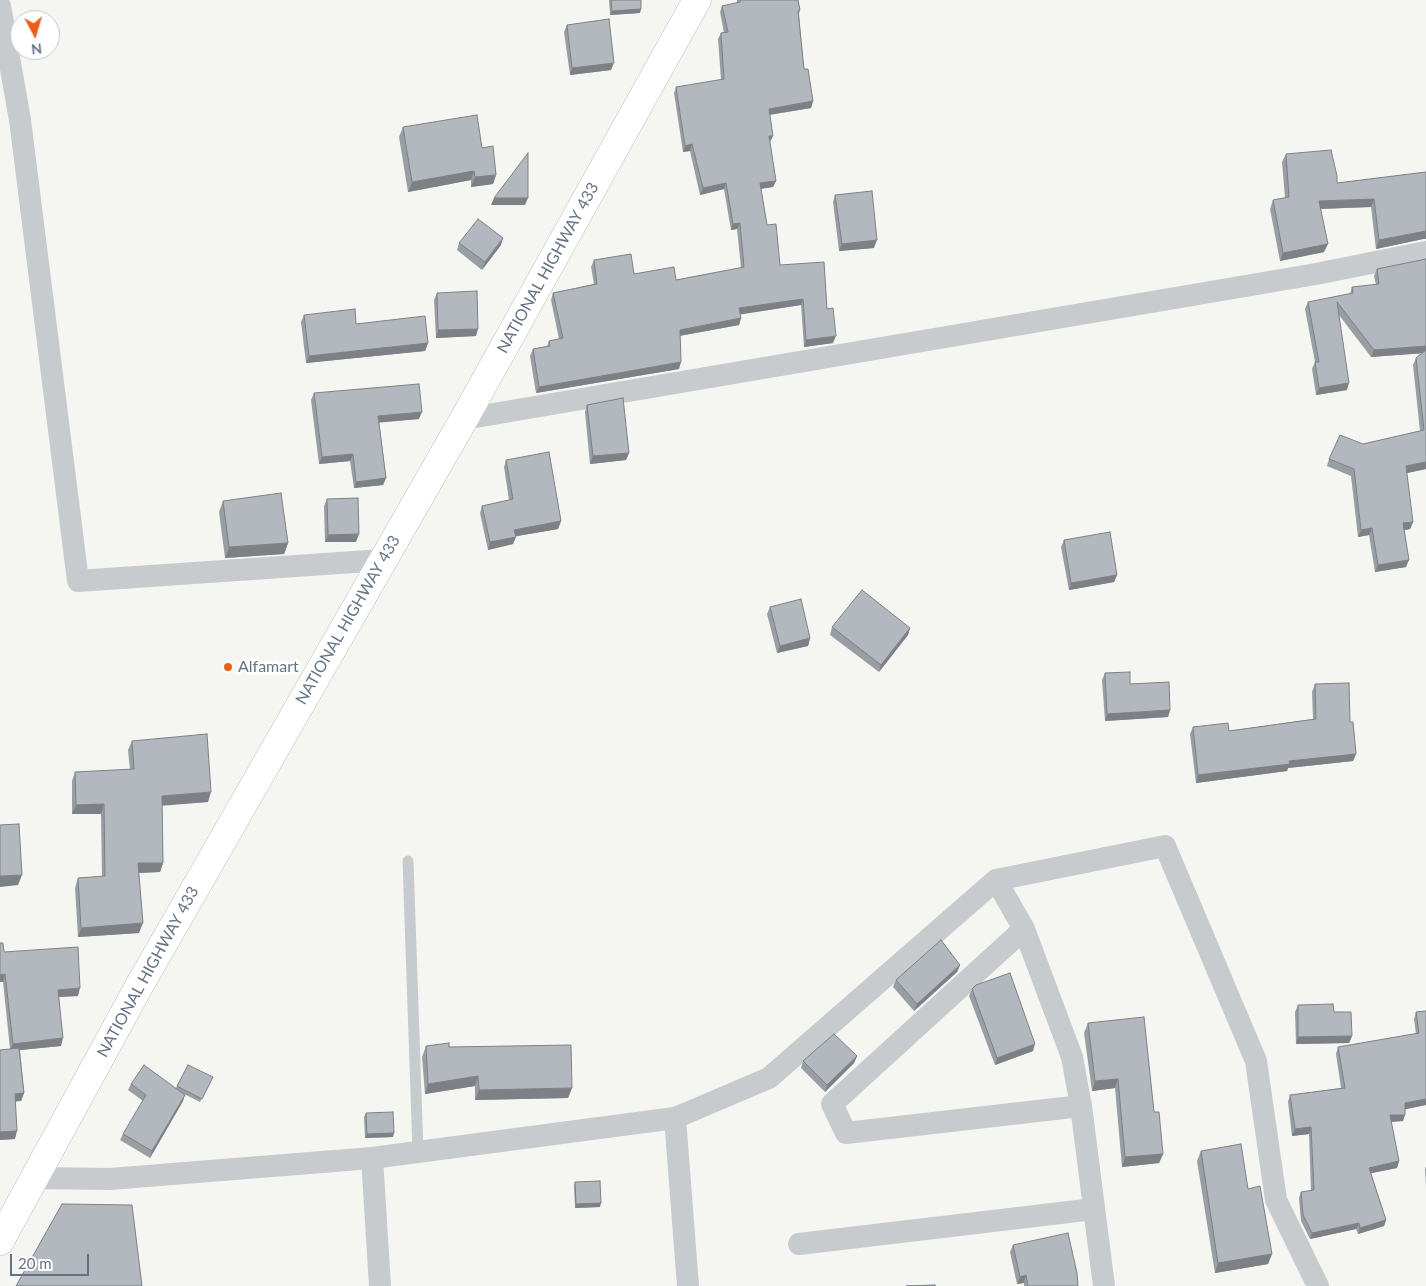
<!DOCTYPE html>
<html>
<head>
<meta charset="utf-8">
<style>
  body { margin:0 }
  #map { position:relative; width:1426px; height:1286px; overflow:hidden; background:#f5f6f1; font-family:Lato,sans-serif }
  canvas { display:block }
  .north { position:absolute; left:10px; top:10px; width:50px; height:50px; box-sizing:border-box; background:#fff; border:1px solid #c0c7ce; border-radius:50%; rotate:174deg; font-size:14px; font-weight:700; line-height:20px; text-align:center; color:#627385 }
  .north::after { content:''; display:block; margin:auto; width:18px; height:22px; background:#f15b16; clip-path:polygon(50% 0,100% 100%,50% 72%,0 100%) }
  .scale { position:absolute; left:10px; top:1254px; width:79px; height:22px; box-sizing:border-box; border:2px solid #627385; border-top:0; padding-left:6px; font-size:15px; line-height:18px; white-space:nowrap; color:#627385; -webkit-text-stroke:4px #fff; paint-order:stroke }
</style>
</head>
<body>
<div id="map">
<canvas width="1426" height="1286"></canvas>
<div class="north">N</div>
<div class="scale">20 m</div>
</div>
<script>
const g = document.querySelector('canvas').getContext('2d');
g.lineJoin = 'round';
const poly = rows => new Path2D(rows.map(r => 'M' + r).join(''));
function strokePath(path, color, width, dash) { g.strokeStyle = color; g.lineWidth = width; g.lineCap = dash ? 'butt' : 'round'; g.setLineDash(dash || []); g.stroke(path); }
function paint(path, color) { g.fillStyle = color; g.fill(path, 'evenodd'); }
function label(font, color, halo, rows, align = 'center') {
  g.font = font + ' Lato,sans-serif'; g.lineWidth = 5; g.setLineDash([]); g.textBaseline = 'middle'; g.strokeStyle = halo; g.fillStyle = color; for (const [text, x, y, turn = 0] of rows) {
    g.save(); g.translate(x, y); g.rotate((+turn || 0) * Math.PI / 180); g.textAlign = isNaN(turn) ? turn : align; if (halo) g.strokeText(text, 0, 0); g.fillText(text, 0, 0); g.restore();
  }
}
const lane = poly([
  [408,861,418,1152]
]);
const street = poly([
  [0,6,20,120,78,581,383,560],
  [464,419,1316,274,1426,252],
  [996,880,1024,929,1072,1057,1081,1106,1104,1286],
  [1024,929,832,1104,846,1133,1081,1106],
  [675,1118,688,1286],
  [372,1158,380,1286],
  [35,1178,110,1179,372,1158,675,1118,769,1078,996,880,1165,846,1256,1061,1276,1200,1318,1286],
  [799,1244,1094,1209]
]);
const primary = poly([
  [0,1241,138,988,464,419,697,0]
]);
const wall = poly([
  [609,0,641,0,640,13,610,15],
  [737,0,798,0,800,10,799,14,804,69,813,101,811,108,770,115,770,142,776,181,773,187,761,189,767,225,780,265,827,309,833,343,804,347,801,305,740,314,741,318,739,325,680,336,679,369,536,393,530,356,533,349,547,346,549,341,559,339,551,300,553,293,594,284,591,267,594,260,634,274,676,280,741,268,737,229,731,230,724,189,700,195,690,151,683,152,674,93,676,87,721,80,718,39,721,33,724,33,720,12,722,6,737,3],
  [567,25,611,70,570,75,564,32],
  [403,127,482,148,496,175,493,184,471,187,471,180,408,192,399,137],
  [1286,154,1337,183,1426,172,1426,239,1423,239,1376,249,1371,207,1321,209,1324,252,1280,261,1270,209,1273,200,1285,198,1282,162],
  [835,195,874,248,839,251,833,202],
  [459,243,501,245,482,270,457,250],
  [1426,259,1426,469,1406,473,1413,522,1410,529,1404,530,1406,567,1375,572,1369,535,1358,537,1351,476,1327,466,1329,459,1363,444,1420,431,1413,365,1416,358,1422,353,1371,357,1339,315,1347,390,1316,395,1312,369,1315,362,1305,309,1308,302,1350,294,1352,287,1376,285,1374,276,1377,269],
  [437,293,476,336,436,338,434,300],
  [304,315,356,324,428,343,425,351,306,363,301,322],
  [314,393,419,419,379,422,386,478,383,485,354,488,350,461,319,464,311,400],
  [587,405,629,453,626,460,590,464,585,412],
  [506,460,561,521,558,529,516,536,513,544,488,550,480,513,482,506,509,500,504,467],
  [327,499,356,542,325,542,324,506],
  [223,501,288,543,284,554,225,558,219,512],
  [1064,540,1117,575,1114,582,1069,590,1061,547],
  [770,607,810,638,808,646,777,653,767,614],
  [832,627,910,628,908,635,879,672,830,635],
  [1105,673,1130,684,1170,710,1168,717,1105,721,1102,680],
  [1315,684,1350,722,1356,754,1353,761,1288,768,1287,771,1196,783,1190,734,1193,727,1229,731,1313,719,1312,692],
  [132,741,208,802,162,805,163,863,160,872,139,873,139,933,78,937,75,888,78,878,102,877,101,814,72,814,72,781,75,772,130,770,128,750],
  [4,952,78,996,59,997,61,1046,20,1050,24,1093,21,1101,16,1101,15,1139,0,1140,0,1050,10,1049,3,982],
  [960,965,957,972,914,1011,893,987,896,980],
  [972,989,1033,1051,995,1065,969,996],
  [1298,1005,1334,1012,1352,1036,1349,1043,1296,1044,1295,1012],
  [1426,1011,1426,1105,1405,1109,1403,1121,1391,1122,1399,1161,1397,1168,1371,1173,1386,1220,1384,1226,1358,1234,1356,1229,1310,1239,1301,1221,1299,1198,1301,1192,1311,1191,1309,1134,1292,1136,1288,1102,1290,1095,1341,1088,1336,1054,1338,1047,1416,1034,1414,1019,1416,1012],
  [1088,1023,1154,1112,1163,1154,1159,1163,1122,1167,1115,1088,1092,1091,1084,1033],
  [426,1046,449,1047,572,1088,568,1098,475,1100,475,1086,425,1094,422,1057],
  [857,1056,854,1063,825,1092,801,1068,803,1061],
  [211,1081,200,1102,184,1094,183,1101,150,1158,120,1140,123,1134,143,1101,128,1090,131,1084,176,1088,177,1086],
  [366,1113,393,1137,365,1138,364,1117],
  [1201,1151,1248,1189,1272,1254,1268,1264,1215,1273,1197,1161],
  [1426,1166,1426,1187,1425,1169],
  [575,1182,600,1207,575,1208,574,1186],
  [1013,1245,1078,1286,1024,1286,1024,1283,1017,1284,1010,1252]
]);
const shadedWall = poly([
  [641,9,640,13,610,15,612,11],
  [614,63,611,70,570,75,572,68],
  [813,101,811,108,767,115,769,109],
  [769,136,773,136,770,142,767,143],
  [692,144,690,151,683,152,685,146],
  [474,171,471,180,408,192,412,182],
  [496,175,493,184,471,187,475,177],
  [776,181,773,187,758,189,760,183],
  [726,183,724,189,700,195,703,188],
  [494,198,528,198,525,205,491,205],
  [1374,199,1371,207,1316,209,1319,201],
  [740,223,737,229,731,230,733,224],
  [1426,231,1426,239,1423,239,1376,249,1379,240],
  [503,238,501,245,482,270,485,262],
  [877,240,874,248,839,251,842,244],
  [1328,244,1324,252,1280,261,1283,253],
  [803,299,801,305,737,315,739,308],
  [741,318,739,325,678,336,680,330],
  [478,329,476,336,436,338,438,330],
  [836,336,833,343,804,347,806,340],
  [428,343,425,351,306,363,309,356],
  [1426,346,1426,353,1371,357,1374,350],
  [681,362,679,369,536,393,539,387],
  [1349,383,1347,390,1316,395,1319,388],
  [422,412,419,419,375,423,378,416],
  [629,453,626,460,590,464,593,456],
  [353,454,350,461,319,464,322,457],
  [1426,462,1426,469,1403,474,1406,466],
  [386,478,383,485,354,488,356,482],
  [561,521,558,529,512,537,514,530],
  [1413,522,1410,529,1400,531,1403,523],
  [1372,528,1369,535,1358,537,1361,530],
  [359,534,356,542,325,542,328,535],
  [516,537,513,544,488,550,490,542],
  [288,543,284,554,225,558,229,547],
  [1409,560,1406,567,1375,572,1378,565],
  [1117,575,1114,582,1069,590,1071,583],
  [910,628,908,635,879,672,881,665],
  [810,638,808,646,777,653,780,646],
  [1170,710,1168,717,1105,721,1107,714],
  [1356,754,1353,761,1288,768,1287,771,1196,783,1198,775,1289,761],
  [211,792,208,802,159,806,162,796],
  [104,804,101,814,72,814,76,805],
  [138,863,163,863,160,872,135,873],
  [22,875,18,885,0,887,0,876],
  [143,923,139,933,78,937,81,928],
  [960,965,957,972,914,1011,917,1004],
  [5,974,3,982,0,982,0,975],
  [80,988,78,996,56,997,58,990],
  [1352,1036,1349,1043,1296,1044,1298,1037],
  [63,1038,61,1046,10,1051,13,1044],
  [1035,1044,1033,1051,995,1065,997,1058],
  [857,1056,854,1063,825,1092,827,1085],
  [478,1076,475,1086,425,1094,428,1084],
  [1118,1079,1115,1088,1092,1091,1095,1081],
  [572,1088,568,1098,475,1100,479,1090],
  [24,1093,21,1101,12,1102,15,1094],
  [185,1095,183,1101,150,1158,152,1151],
  [1426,1099,1426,1105,1402,1110,1405,1103],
  [1390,1115,1405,1115,1403,1121,1387,1122],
  [1311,1127,1309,1134,1292,1136,1295,1129],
  [17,1131,15,1139,0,1140,0,1132],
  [394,1133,393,1137,365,1138,367,1134],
  [1163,1154,1159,1163,1122,1167,1125,1157],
  [1399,1161,1397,1168,1367,1174,1369,1168],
  [601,1203,600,1207,575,1208,576,1204],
  [1386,1220,1384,1226,1358,1234,1360,1228],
  [1359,1223,1356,1229,1310,1239,1312,1233],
  [1272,1254,1268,1264,1215,1273,1218,1263],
  [1026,1275,1024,1283,1017,1284,1020,1277]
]);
const building = poly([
  [611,0,641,0,641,9,612,11,611,0],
  [740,0,798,0,800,10,798,11,804,69,808,69,813,101,769,109,773,136,769,136,776,181,760,183,767,225,776,224,780,265,824,262,827,309,833,308,836,336,806,340,803,299,739,308,741,318,680,330,681,362,539,387,533,349,550,346,549,341,563,338,553,293,597,284,594,260,631,254,634,274,674,267,676,280,744,267,740,223,733,224,726,183,703,188,692,144,685,146,676,87,724,79,721,33,728,32,722,6,740,2,740,0],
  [609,19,614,63,572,68,567,25,609,19],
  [477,115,482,148,493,146,496,175,475,177,474,171,412,182,403,127,477,115],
  [1331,150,1337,176,1337,183,1426,172,1426,231,1379,240,1374,199,1319,201,1328,244,1283,253,1273,200,1289,197,1286,154,1331,150],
  [528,153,528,198,494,198,528,153],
  [872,191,877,240,842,244,835,195,872,191],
  [478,219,503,238,485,262,459,243,478,219],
  [1426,259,1426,346,1374,350,1337,302,1349,383,1319,388,1315,362,1319,362,1308,302,1353,293,1352,287,1379,284,1377,269,1426,259],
  [477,291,478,329,438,330,437,293,477,291],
  [355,309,356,324,425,316,428,343,309,356,304,315,355,309],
  [1426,350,1426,462,1406,466,1413,522,1403,523,1409,560,1378,565,1372,528,1361,530,1354,469,1329,459,1340,435,1363,444,1424,430,1416,358,1426,350],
  [419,384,422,412,378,416,386,478,356,482,353,454,322,457,314,393,419,384],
  [623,398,629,453,593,456,587,405,623,398],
  [549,452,561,521,514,530,516,537,490,542,482,506,513,499,506,460,549,452],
  [281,493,288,543,229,547,223,501,281,493],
  [358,498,359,534,328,535,327,499,358,498],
  [1110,532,1117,575,1071,583,1064,540,1110,532],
  [862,590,910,628,881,665,832,627,862,590],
  [801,599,810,638,780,646,770,607,801,599],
  [1130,672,1130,684,1169,682,1170,710,1107,714,1105,673,1130,672],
  [1349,683,1350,722,1353,722,1356,754,1289,761,1290,764,1198,775,1193,727,1228,723,1229,731,1316,719,1315,684,1349,683],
  [207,734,211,792,162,796,163,863,138,863,143,923,81,928,78,878,105,876,104,804,76,805,75,772,134,769,132,741,207,734],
  [19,824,22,875,0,876,0,825,19,824],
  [941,940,960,965,917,1004,896,980,941,940],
  [0,943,3,943,4,952,78,947,80,988,58,990,63,1038,13,1044,5,974,0,975,0,943],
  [1010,973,1035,1044,997,1058,972,989,976,985,1010,973],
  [1333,1004,1334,1012,1351,1012,1352,1036,1298,1037,1298,1005,1333,1004],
  [1426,1011,1426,1099,1405,1103,1405,1115,1390,1115,1399,1161,1369,1168,1386,1220,1360,1228,1359,1223,1312,1233,1303,1215,1301,1192,1314,1190,1311,1127,1295,1129,1290,1095,1345,1088,1338,1047,1419,1033,1416,1012,1426,1011],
  [1144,1017,1154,1112,1159,1112,1163,1154,1125,1157,1118,1079,1095,1081,1088,1023,1144,1017],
  [834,1034,857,1056,827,1085,803,1061,834,1034],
  [449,1043,449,1047,571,1045,572,1088,479,1090,478,1076,428,1084,426,1046,449,1043],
  [19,1048,24,1093,15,1094,17,1131,0,1132,0,1050,19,1048],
  [144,1065,185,1095,152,1151,123,1134,146,1095,131,1084,144,1065],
  [188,1065,213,1077,202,1099,177,1086,188,1065],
  [393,1112,394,1133,367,1134,366,1113,393,1112],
  [1241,1144,1248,1189,1260,1186,1272,1254,1218,1263,1201,1151,1241,1144],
  [600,1181,601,1203,576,1204,575,1182,600,1181],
  [62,1204,132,1205,142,1286,16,1286,62,1204],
  [1068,1233,1077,1273,1078,1286,1028,1286,1026,1275,1020,1277,1013,1245,1068,1233],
  [935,1285,935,1286,906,1286,935,1285]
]);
const markers = [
  [228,667,5,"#f15b16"]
];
const streetNames = [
  ["NATIONAL HIGHWAY 433",548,268,-61],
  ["NATIONAL HIGHWAY 433",348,620,-60],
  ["NATIONAL HIGHWAY 433",148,972,-61]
];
const poiNames = [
  ["Alfamart",238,667]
];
strokePath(primary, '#babdc1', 29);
strokePath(lane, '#c8cbce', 11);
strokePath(street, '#c8cbce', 22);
strokePath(primary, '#fff', 28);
paint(wall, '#999ea3');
paint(shadedWall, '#7d8185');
paint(building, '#b2b8be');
strokePath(building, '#7d8185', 1);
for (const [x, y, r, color] of markers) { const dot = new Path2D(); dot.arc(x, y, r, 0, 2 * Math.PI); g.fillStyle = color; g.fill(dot); strokePath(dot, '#fff', 2); }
label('16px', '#627385', '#fff', streetNames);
label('16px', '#627385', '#fff', poiNames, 'left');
</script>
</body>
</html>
